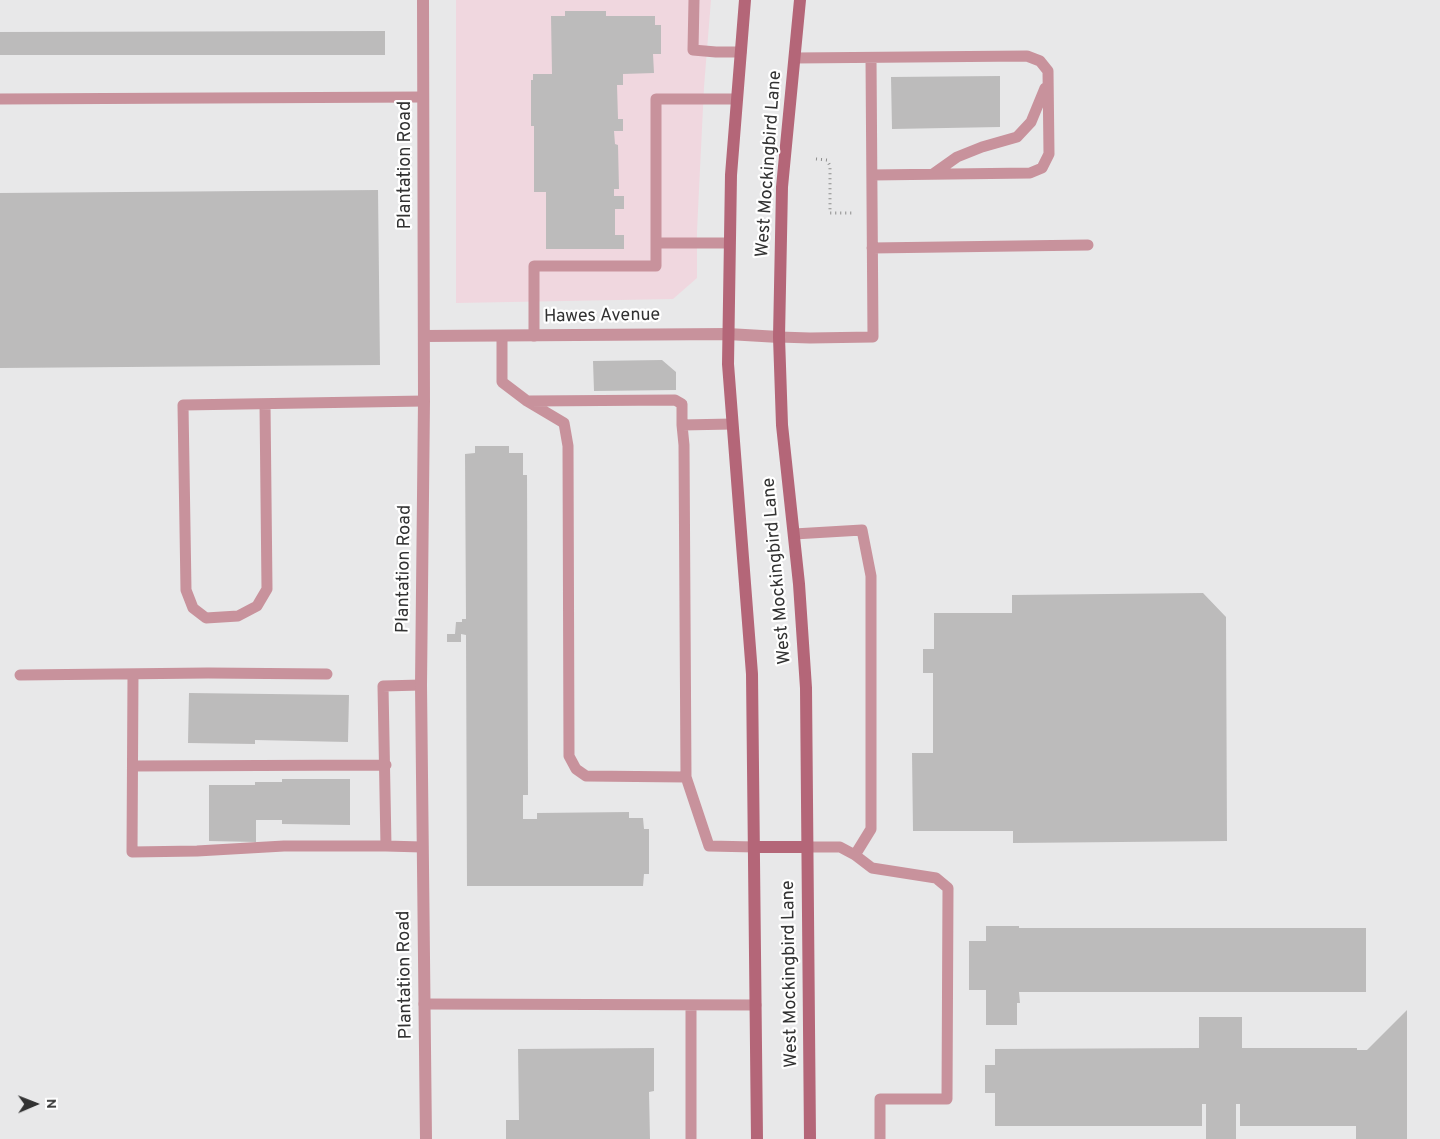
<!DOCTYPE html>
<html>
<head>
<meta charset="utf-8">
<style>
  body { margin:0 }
  #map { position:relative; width:1440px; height:1139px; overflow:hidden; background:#e8e8e9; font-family:Overpass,sans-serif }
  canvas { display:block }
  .north { position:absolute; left:10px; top:1079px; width:50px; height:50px; -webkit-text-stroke:4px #fff; paint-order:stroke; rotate:89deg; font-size:14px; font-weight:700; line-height:20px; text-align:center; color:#323232 }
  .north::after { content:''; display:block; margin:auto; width:18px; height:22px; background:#323232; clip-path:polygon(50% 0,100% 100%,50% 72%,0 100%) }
</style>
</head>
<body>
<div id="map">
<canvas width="1440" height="1139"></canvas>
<div class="north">N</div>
</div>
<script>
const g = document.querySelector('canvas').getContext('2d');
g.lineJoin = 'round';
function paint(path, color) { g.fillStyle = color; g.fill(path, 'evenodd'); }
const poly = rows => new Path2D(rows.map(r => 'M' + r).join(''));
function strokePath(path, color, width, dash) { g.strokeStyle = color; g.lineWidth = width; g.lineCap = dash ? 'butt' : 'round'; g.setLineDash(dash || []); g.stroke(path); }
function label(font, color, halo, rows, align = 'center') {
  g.font = font + ' Overpass,sans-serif'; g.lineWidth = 4.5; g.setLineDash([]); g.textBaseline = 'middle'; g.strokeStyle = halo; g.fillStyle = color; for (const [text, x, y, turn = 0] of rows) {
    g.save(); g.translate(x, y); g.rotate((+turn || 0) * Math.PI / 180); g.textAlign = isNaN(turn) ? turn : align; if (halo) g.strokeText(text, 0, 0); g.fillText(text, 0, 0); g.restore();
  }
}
const commercial = poly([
  [456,0,711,0,704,87,697,231,697,278,673,299,456,303]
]);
const building = poly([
  [565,11,606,11,606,16,655,16,655,25,661,25,661,54,653,54,654,73,623,74,623,85,617,85,618,119,623,119,623,131,614,131,615,144,618,145,619,189,614,189,614,196,624,196,624,209,615,209,615,235,624,235,624,249,546,249,546,192,534,192,534,126,531,126,531,80,533,80,533,74,552,74,551,16,565,16],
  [385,31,385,55,0,55,0,32],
  [1000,76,1000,127,892,129,891,77],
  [378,190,380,365,0,368,0,193],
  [662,360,676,372,676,390,594,391,593,361],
  [475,446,509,446,509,453,523,453,523,475,527,475,528,795,523,795,523,819,537,819,537,813,629,812,629,818,643,818,644,829,649,829,649,874,644,874,643,886,467,886,466,635,461,634,461,642,447,642,447,634,455,634,456,622,462,622,462,619,466,619,465,454,475,453],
  [1203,593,1226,617,1227,841,1013,843,1013,831,913,831,912,753,933,753,933,673,923,673,923,649,934,649,934,613,1012,613,1012,595],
  [189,693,349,695,348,742,255,740,255,744,188,743],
  [282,779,350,779,350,825,282,824,282,820,256,820,256,842,209,841,209,785,255,785,255,782,282,782],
  [986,926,1019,926,1019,928,1366,928,1366,992,1019,992,1020,1003,1017,1003,1017,1025,986,1025,986,990,969,990,969,941,986,941],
  [1407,1010,1407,1139,1356,1139,1356,1126,1240,1126,1240,1104,1236,1104,1236,1139,1206,1139,1206,1104,1202,1104,1202,1126,995,1126,995,1093,985,1093,985,1065,995,1065,995,1049,1199,1048,1199,1017,1242,1017,1242,1048,1357,1048,1357,1050,1367,1050],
  [654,1048,654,1091,649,1092,650,1139,506,1139,506,1120,519,1120,518,1049]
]);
const path = poly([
  [816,159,827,160,830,166,830,213,855,213]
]);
const lane = poly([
  [694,0,693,50,716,52,741,52],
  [795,58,1027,56,1040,61,1048,71,1049,154,1042,168,1030,173,872,175],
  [0,99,423,97],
  [933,174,957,157,982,147,1017,137,1031,122,1045,88],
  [656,243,729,243],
  [872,248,1088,245],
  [502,336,502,382,527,401,564,423,568,446,569,756,576,769,586,776,686,777,709,846,755,847],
  [534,336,534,266,656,266,656,99,736,99],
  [779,337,810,338,873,337,871,58],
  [529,401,675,400,682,404,682,425],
  [265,404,267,589,257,606,238,616,206,618,193,608,186,590,183,405,424,401],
  [794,534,862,530,871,576,871,829,855,855],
  [133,674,132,852,197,851,284,846,386,846,383,686,421,685],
  [20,675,208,673,327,674],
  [134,766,386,765],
  [686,777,684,445,682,425,732,424],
  [386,846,422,847],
  [807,847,840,847,855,855,872,868,936,878,948,888,947,1099,880,1099,880,1139],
  [424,1004,756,1005],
  [691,1139,691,1005]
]);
const street = poly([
  [423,0,424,401,421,685,426,1139],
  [424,336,728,334,779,337]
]);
const secondary = poly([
  [745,0,731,175,728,364,752,674,757,1139],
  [800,0,782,187,779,337,782,425,799,584,806,688,810,1139],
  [755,847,807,847]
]);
const streetNames = [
  ["West Mockingbird Lane",770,164,-86],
  ["Plantation Road",406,165,-90],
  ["Hawes Avenue",602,317,-1],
  ["Plantation Road",405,569,-89],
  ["West Mockingbird Lane",778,571,-95],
  ["West Mockingbird Lane",791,974,-91],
  ["Plantation Road",406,975,-91]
];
paint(commercial, '#f0d7df');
paint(building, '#bcbbbb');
strokePath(path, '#8d8d8d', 3, [1, 4]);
strokePath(lane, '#c8929c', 11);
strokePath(street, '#c8929c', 12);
strokePath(secondary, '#b46678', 12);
label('18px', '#323232', '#fff', streetNames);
</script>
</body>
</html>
